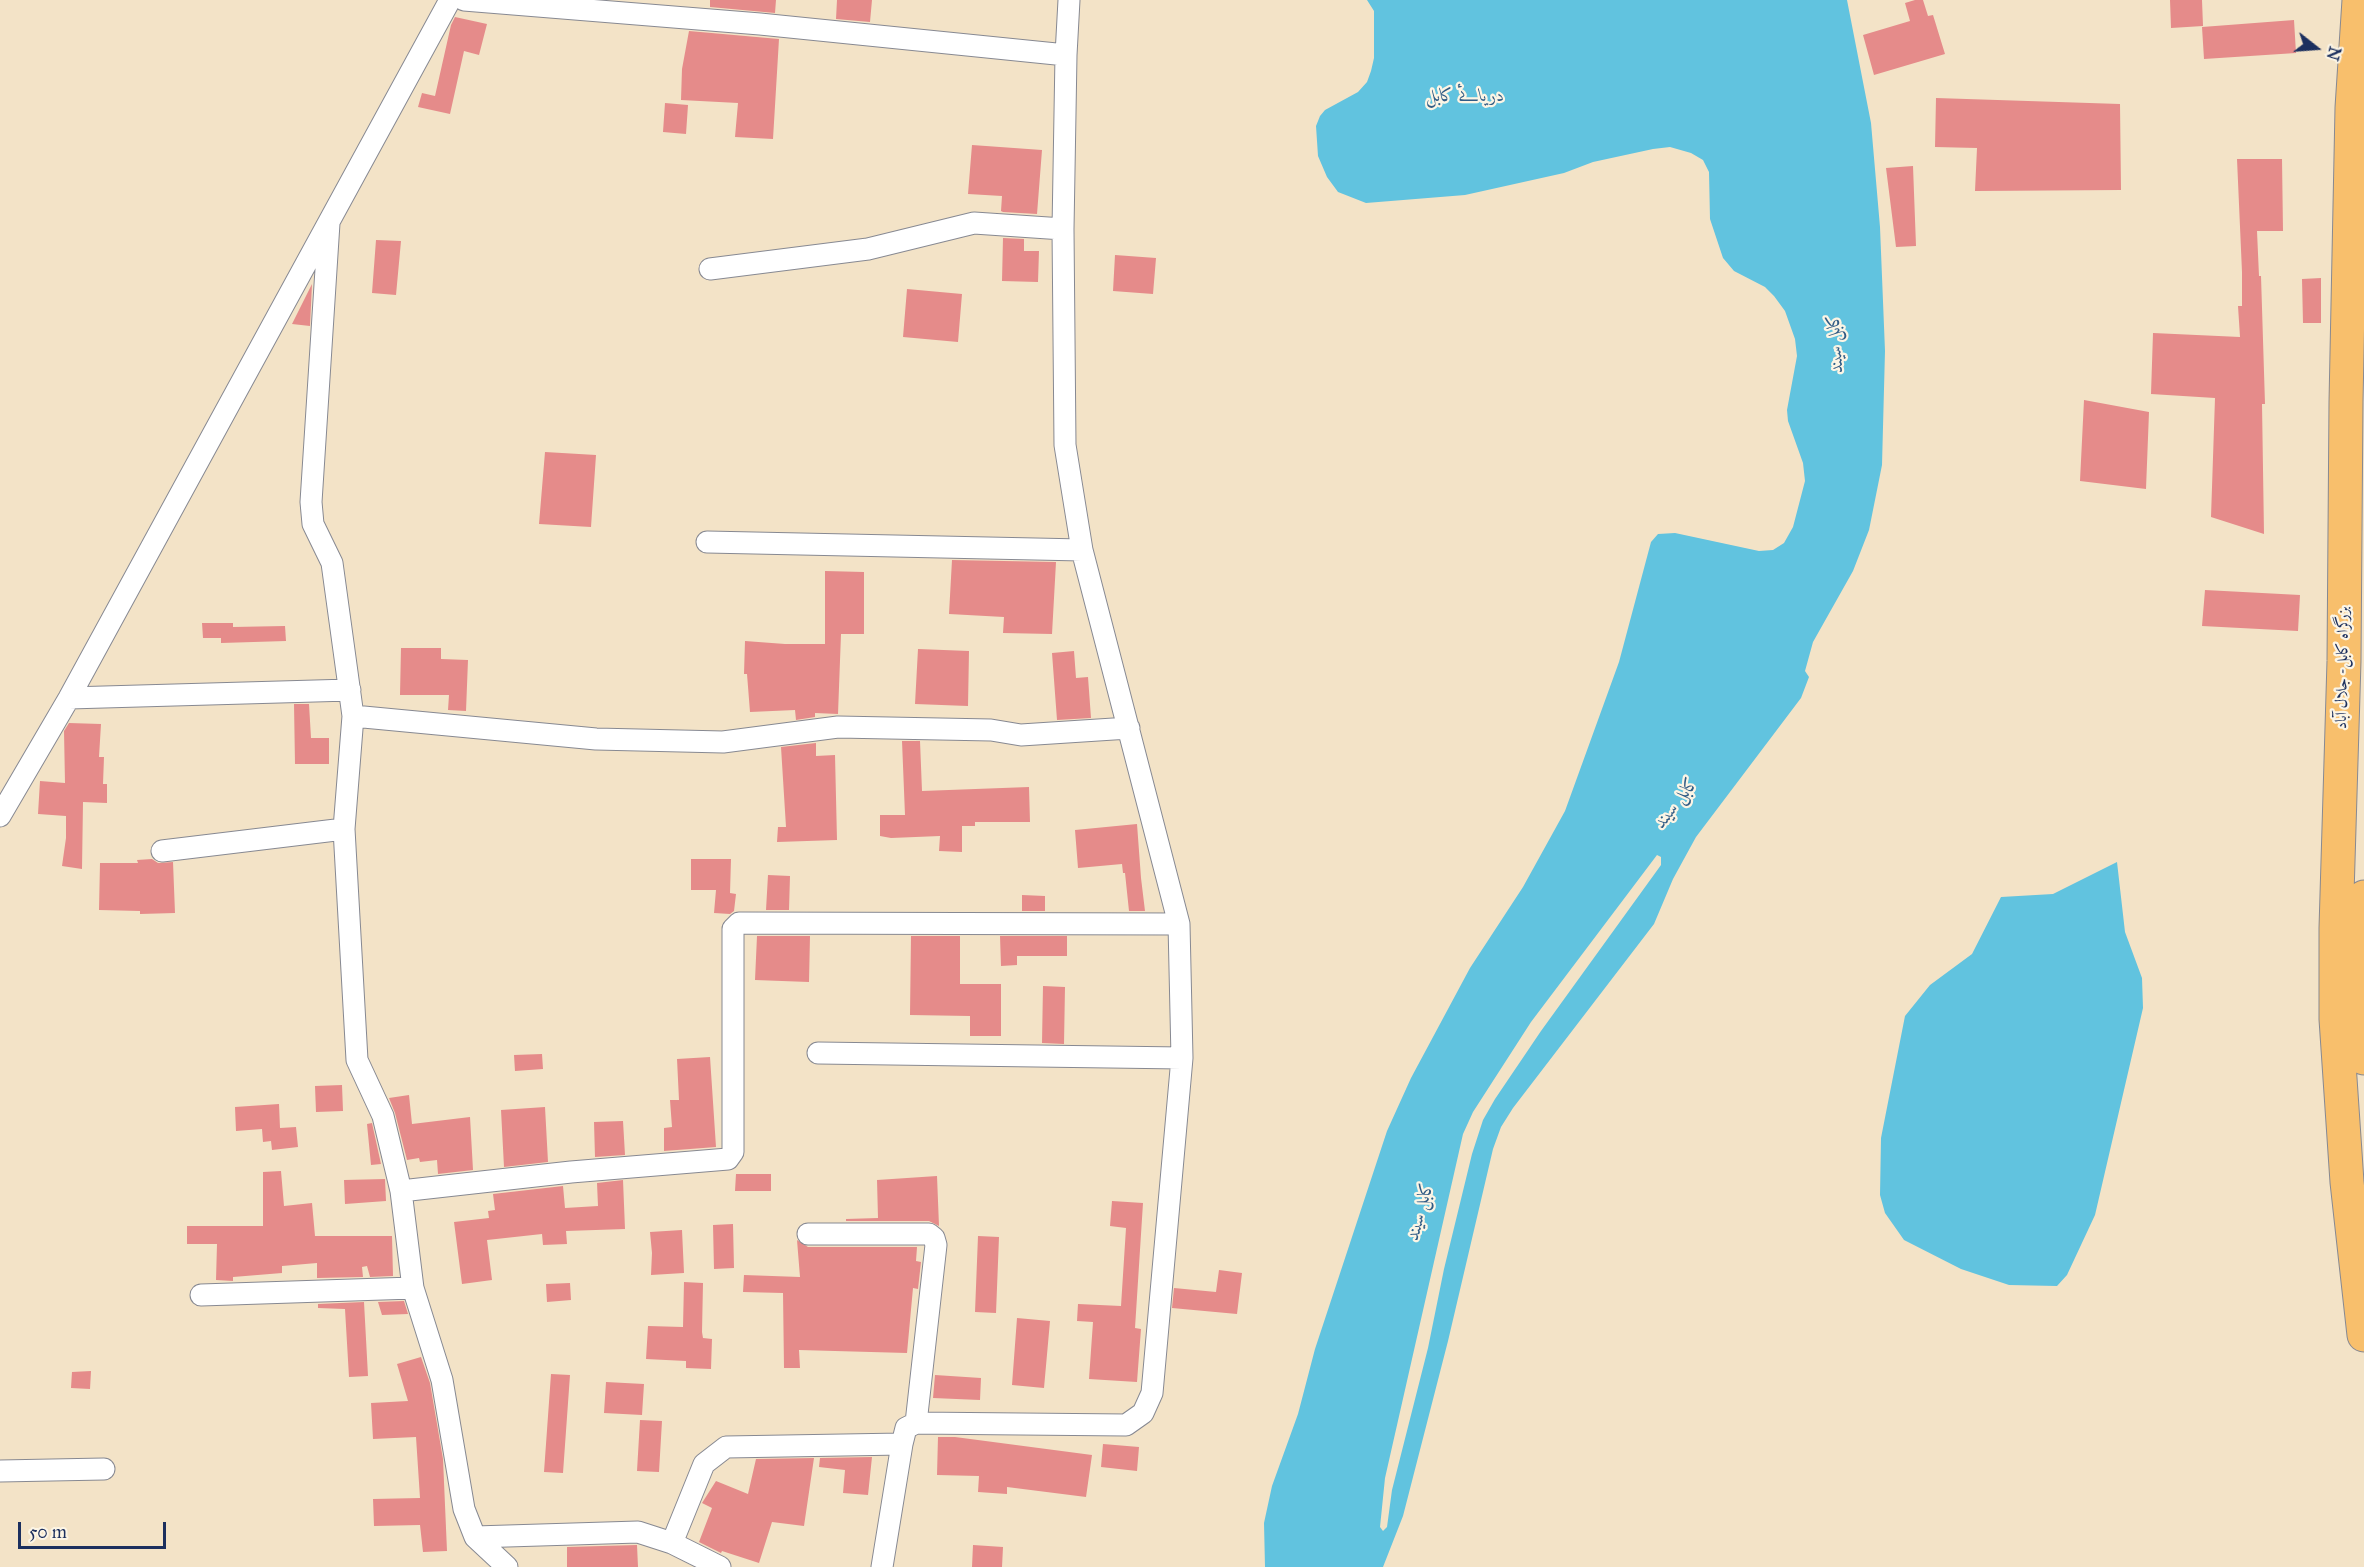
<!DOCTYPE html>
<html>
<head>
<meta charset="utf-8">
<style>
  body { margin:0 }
  #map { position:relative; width:2364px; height:1567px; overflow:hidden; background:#f3e3c7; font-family:"IM FELL Great Primer",serif }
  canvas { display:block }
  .north { position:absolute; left:2286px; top:18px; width:60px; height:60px; -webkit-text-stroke:4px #fcf5e5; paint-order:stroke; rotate:107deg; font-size:16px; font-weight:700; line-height:24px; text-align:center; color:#1b2f5e }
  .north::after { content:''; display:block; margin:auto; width:21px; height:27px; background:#1b2f5e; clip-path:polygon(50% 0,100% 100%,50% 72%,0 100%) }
  .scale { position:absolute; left:18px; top:1522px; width:148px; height:27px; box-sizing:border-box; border:3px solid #1b2f5e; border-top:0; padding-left:8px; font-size:18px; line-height:21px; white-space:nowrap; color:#1b2f5e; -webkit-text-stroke:4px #fcf5e5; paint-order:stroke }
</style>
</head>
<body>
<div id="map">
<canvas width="2364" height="1567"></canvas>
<div class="north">N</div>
<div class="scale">50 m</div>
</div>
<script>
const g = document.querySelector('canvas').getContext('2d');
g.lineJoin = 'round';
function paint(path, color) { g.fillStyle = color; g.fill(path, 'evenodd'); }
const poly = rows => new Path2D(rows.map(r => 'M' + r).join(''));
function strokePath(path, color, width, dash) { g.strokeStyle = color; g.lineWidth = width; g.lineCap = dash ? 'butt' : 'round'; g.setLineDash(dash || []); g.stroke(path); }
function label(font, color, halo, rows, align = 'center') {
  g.font = font + ' "IM FELL Great Primer",Amiri,serif'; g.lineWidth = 4.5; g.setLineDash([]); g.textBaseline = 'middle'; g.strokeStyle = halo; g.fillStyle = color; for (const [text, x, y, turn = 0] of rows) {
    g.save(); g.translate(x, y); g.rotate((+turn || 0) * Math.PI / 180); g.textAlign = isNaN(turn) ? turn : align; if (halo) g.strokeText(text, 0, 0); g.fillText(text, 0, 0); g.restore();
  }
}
const water = poly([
  [1367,0,1847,0,1871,123,1880,227,1885,351,1882,465,1869,530,1853,571,1813,642,1805,671,1809,677,1801,698,1696,837,1673,879,1654,924,1513,1108,1501,1127,1493,1149,1448,1341,1403,1516,1383,1567,1265,1567,1264,1523,1272,1486,1298,1414,1315,1349,1387,1131,1411,1078,1470,968,1523,887,1565,811,1619,662,1651,542,1658,534,1675,533,1759,551,1773,550,1784,543,1793,527,1805,481,1803,463,1788,421,1787,410,1797,356,1795,339,1785,311,1774,296,1765,287,1734,271,1723,258,1710,219,1709,172,1703,160,1691,153,1670,147,1653,149,1593,162,1564,173,1465,195,1366,203,1338,192,1327,177,1318,156,1316,126,1320,116,1325,110,1358,92,1367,82,1371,71,1374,58,1374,11],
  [1657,855,1661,857,1661,865,1541,1031,1495,1099,1483,1120,1472,1154,1444,1269,1428,1348,1392,1490,1387,1527,1383,1531,1380,1527,1385,1478,1463,1134,1473,1112,1531,1022],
  [2117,862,2125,932,2142,978,2143,1008,2095,1215,2067,1275,2057,1286,2009,1285,1961,1269,1904,1240,1885,1213,1880,1195,1881,1138,1905,1016,1930,985,1972,954,2001,897,2053,894]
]);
const building = poly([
  [710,0,776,0,775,13,710,7],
  [837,0,872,0,870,22,836,19],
  [1915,0,1923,0,1928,16,1933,15,1945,54,1874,75,1863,35,1910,21,1905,3],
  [2170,0,2202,0,2203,26,2171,28],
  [455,17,487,24,479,55,464,51,450,114,418,107,422,93,435,96,451,25],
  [2294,20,2296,53,2204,59,2202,27],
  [689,31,779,39,773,139,735,137,738,103,681,100,682,69],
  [1936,98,2120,104,2121,190,1975,191,1977,148,1935,147],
  [665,103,688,105,686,134,663,132],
  [972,145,1042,150,1037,214,1003,212,1001,211,1002,196,968,194],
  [2237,159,2282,159,2283,231,2257,231,2259,276,2261,276,2265,404,2262,404,2264,534,2211,517,2215,398,2151,394,2153,333,2240,337,2238,306,2242,306,2242,272],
  [1913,166,1916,246,1896,247,1886,168],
  [1003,238,1024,239,1024,251,1039,251,1038,282,1002,281],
  [376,240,401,241,396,295,372,293],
  [1115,255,1156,258,1153,294,1113,291],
  [2321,278,2321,323,2303,323,2302,279],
  [312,284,310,326,292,324],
  [907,289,962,294,958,342,903,337],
  [2084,400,2149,412,2146,489,2080,481],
  [545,452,596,455,591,527,539,524],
  [952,560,1056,562,1052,634,1003,633,1004,617,949,614],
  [825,571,864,572,864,634,841,634,838,714,815,713,815,717,796,720,795,710,750,712,747,674,744,674,745,641,785,644,825,644],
  [2205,590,2300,595,2298,631,2202,626],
  [202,623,233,623,233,627,285,626,286,641,221,643,221,638,203,638],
  [401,648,441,648,441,659,468,660,466,711,448,710,449,695,400,695],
  [918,649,969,651,968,706,915,704],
  [1074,651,1076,678,1088,677,1091,718,1057,720,1052,653],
  [294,704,309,704,311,738,329,738,329,764,295,764],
  [69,723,101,724,99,757,104,757,103,784,107,784,107,803,83,802,82,869,62,866,66,838,66,816,38,814,40,781,65,783,64,731],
  [902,741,920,741,922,791,1029,787,1030,822,975,822,975,826,962,826,962,852,939,851,940,836,891,838,880,836,880,815,905,815],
  [816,743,816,756,835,755,837,840,777,842,778,827,786,827,781,747],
  [1137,824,1141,878,1145,911,1129,911,1125,873,1123,873,1122,864,1078,868,1075,830],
  [152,859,158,863,173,862,175,913,140,914,140,911,99,910,100,863,138,863,137,860],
  [691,859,731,859,730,893,736,894,734,911,730,914,714,913,716,890,691,890],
  [768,875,790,876,789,910,766,910],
  [1022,895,1045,896,1045,911,1022,911],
  [757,936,810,936,809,982,755,980],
  [911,936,960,936,960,984,1001,984,1001,1036,970,1036,970,1016,910,1015],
  [1000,936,1067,936,1067,956,1017,956,1017,965,1001,966],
  [1043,986,1065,987,1064,1044,1042,1043],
  [542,1054,543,1069,515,1071,514,1055],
  [710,1057,716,1147,664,1151,664,1128,672,1127,670,1100,679,1100,677,1059],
  [342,1085,343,1111,316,1112,315,1086],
  [409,1095,412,1124,470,1117,473,1170,438,1174,437,1160,420,1162,419,1158,407,1160,395,1113,389,1098],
  [279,1104,280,1128,296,1127,298,1147,272,1150,271,1141,263,1142,262,1129,236,1131,235,1107],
  [545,1107,548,1162,504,1167,501,1110],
  [623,1121,625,1155,595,1157,594,1122],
  [372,1123,381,1164,371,1165,367,1124],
  [281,1171,284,1206,312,1203,315,1236,392,1236,393,1276,370,1277,367,1266,362,1267,363,1277,317,1278,317,1263,282,1266,282,1273,233,1277,233,1281,216,1280,217,1244,187,1244,187,1226,263,1226,263,1172],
  [736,1174,771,1174,771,1191,735,1191],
  [937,1176,939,1226,929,1221,846,1221,846,1219,878,1218,877,1180],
  [344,1180,385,1179,386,1201,345,1204],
  [623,1180,625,1229,566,1231,567,1244,543,1245,542,1234,487,1240,492,1280,462,1284,454,1222,489,1218,488,1211,495,1210,493,1194,563,1186,565,1208,598,1206,597,1183],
  [1112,1201,1143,1203,1135,1328,1141,1329,1137,1382,1089,1379,1093,1322,1077,1321,1078,1304,1121,1306,1126,1228,1110,1226],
  [733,1224,734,1268,714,1269,713,1225],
  [682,1230,684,1273,651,1275,652,1253,650,1232],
  [978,1236,999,1237,996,1313,975,1312],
  [797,1240,808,1247,917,1247,916,1261,921,1262,918,1289,913,1288,907,1353,799,1350,800,1368,784,1368,783,1293,743,1292,744,1275,800,1277],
  [1219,1270,1242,1273,1237,1314,1172,1308,1174,1288,1216,1292],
  [684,1282,703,1283,702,1332,703,1338,712,1339,711,1369,686,1368,686,1361,646,1359,648,1326,683,1327],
  [570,1283,571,1300,547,1302,546,1284],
  [404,1301,408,1314,382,1315,378,1302],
  [364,1302,368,1376,349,1377,345,1309,318,1308,318,1304],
  [1017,1318,1050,1321,1044,1388,1012,1385],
  [421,1357,430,1383,443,1459,447,1551,423,1552,420,1525,374,1526,373,1499,420,1498,416,1437,373,1439,371,1403,408,1401,397,1364],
  [91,1371,90,1389,71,1388,72,1372],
  [551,1374,570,1375,563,1473,544,1472],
  [935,1375,981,1378,980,1400,933,1398],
  [606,1382,644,1384,642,1415,604,1413],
  [640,1420,662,1421,659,1472,637,1471],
  [938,1437,955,1437,1092,1455,1086,1497,1007,1487,1007,1494,978,1492,979,1476,937,1475],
  [1103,1444,1139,1447,1137,1471,1101,1467],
  [872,1457,868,1495,843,1493,845,1470,819,1467,820,1458],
  [814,1458,804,1526,772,1522,759,1563,722,1551,721,1553,699,1542,712,1508,702,1503,716,1481,748,1494,756,1459],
  [637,1545,638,1567,567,1567,567,1547],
  [973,1545,1003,1547,1002,1567,972,1567]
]);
const street = poly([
  [464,0,760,24,1066,55],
  [329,223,311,502,313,524,332,563,353,716,344,829,357,1060,383,1116,401,1191,413,1288,442,1380,464,1509,475,1537,507,1567],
  [710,269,868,249,974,223,1063,229],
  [707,542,1082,550],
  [69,698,350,690],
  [353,716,596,739,723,742,838,727,991,730,1021,735,1129,728],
  [0,816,69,698,450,0],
  [162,851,344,829],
  [818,1053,1182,1058],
  [401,1191,571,1172,728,1159,733,1152,733,929,739,923,1179,924],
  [808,1234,929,1234,934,1238,936,1245,916,1423],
  [201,1295,413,1288],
  [0,1471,104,1469],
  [475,1537,638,1532,672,1543,720,1567],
  [672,1543,704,1464,726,1447,902,1444],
  [882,1567,902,1444,906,1428,916,1423,1126,1425,1143,1413,1152,1393,1182,1058,1179,924,1082,550,1065,445,1063,229,1066,55,1069,0]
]);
const highway = poly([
  [2359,0,2352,108,2346,402,2344,661,2336,928,2336,1019,2347,1182,2364,1335],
  [2364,897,2362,1016,2364,1058]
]);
const streetNames = [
  ["بزرگراه کابل- جلال آباد",2343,668,-89]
];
const waterNames = [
  ["دریائے کابل",1465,97],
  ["کابل سيند",1836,343,-94],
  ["کابل سيند",1677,803,-52],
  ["کابل سيند",1421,1211,-75]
];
paint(water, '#61c3df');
paint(building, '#e58b8a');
strokePath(street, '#878992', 23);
strokePath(highway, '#878992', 35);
strokePath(street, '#fff', 21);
strokePath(highway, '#f8bf6c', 33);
label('16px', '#1b2f5e', '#fcf5e5', streetNames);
label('italic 18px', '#305b85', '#fcf5e5', waterNames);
</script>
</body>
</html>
